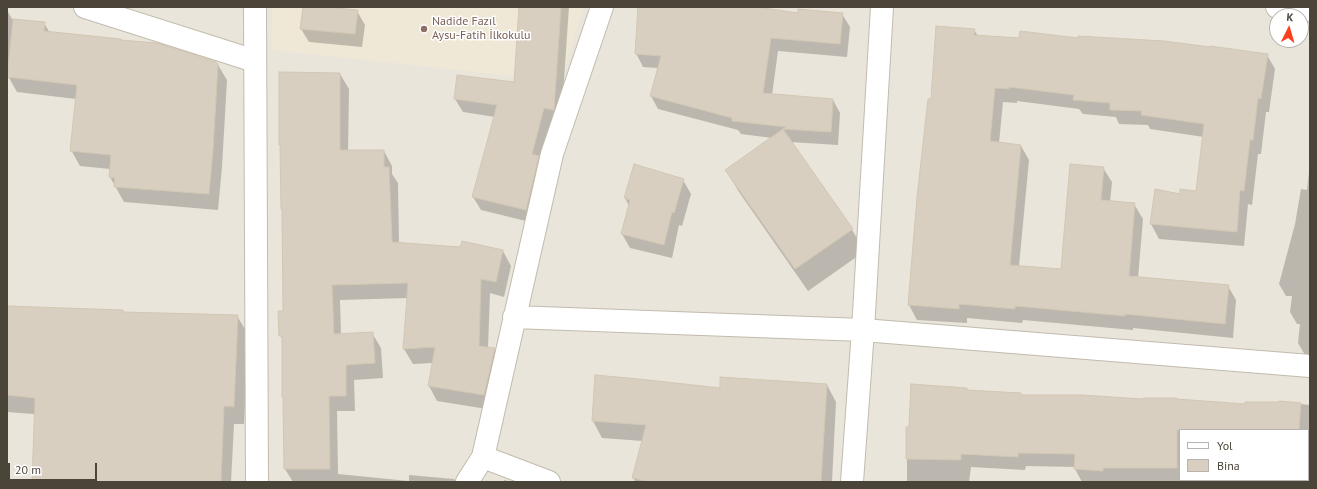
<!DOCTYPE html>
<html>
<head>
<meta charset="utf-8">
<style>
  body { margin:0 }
  #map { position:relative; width:1317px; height:489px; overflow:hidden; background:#f6f3ec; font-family:"PT Sans",sans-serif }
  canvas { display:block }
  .frame { position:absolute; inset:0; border:8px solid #4b4439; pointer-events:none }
  .legend { position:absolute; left:1179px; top:429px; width:130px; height:52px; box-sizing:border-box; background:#fff; border:1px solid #b7b4b0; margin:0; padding:5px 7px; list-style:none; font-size:12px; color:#4b4439 }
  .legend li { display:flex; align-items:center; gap:8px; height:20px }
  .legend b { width:20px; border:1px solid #b7b4b0 }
  .north { position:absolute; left:1269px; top:8px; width:40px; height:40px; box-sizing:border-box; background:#fff; border:1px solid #b7b4b0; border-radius:50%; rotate:5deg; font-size:11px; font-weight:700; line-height:16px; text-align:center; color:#4b4439 }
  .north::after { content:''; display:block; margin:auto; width:14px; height:18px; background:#fc3f1d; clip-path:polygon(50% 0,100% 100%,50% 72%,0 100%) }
  .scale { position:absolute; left:8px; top:463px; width:89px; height:18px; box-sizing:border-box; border:2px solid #4b4439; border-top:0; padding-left:5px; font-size:12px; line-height:14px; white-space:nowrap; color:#4b4439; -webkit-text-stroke:3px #fff; paint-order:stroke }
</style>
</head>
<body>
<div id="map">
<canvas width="1317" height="489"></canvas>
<div class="frame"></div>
<ul class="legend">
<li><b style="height:5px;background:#fff"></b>Yol</li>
<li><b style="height:11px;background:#d8cfc1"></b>Bina</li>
</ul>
<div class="north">K</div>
<div class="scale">20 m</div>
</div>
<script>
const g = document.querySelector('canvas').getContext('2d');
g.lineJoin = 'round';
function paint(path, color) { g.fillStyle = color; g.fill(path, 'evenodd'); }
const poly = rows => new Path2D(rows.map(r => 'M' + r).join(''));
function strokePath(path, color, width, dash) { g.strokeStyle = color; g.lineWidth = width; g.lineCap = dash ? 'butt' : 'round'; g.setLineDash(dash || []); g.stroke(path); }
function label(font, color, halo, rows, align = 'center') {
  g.font = font + ' "PT Sans",sans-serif'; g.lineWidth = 3; g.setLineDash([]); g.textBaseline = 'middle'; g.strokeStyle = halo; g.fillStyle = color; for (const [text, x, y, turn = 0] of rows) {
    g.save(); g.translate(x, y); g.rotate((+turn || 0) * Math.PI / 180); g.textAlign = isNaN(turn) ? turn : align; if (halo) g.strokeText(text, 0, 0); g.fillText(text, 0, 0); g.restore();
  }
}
const residential = poly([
  [7,7,1310,7,1310,482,7,482],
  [1277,16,1301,16,1301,40,1277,40],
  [1180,430,1308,430,1308,480,1180,480]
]);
const education = poly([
  [272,7,583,7,561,81,272,50]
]);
const shadow = poly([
  [304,7,357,11,365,25,362,47,309,42,301,29],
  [520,7,569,7,561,123,534,223,481,210,473,197,495,117,463,112,455,99,515,83],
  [639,7,751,7,799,14,842,14,850,27,847,57,778,51,772,95,833,100,840,113,838,145,790,142,852,230,865,251,808,291,739,192,726,170,772,138,741,134,738,130,658,109,651,96,658,68,643,67,636,53],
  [7,10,12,19,44,23,50,33,121,41,218,65,227,80,222,167,218,210,124,202,110,177,110,169,80,166,71,150,76,99,17,92,8,76,9,62,7,62],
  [974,30,978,36,1020,40,1079,39,1267,55,1275,69,1269,112,1266,112,1261,154,1258,154,1252,205,1248,204,1244,246,1159,239,1151,224,1156,191,1181,195,1197,192,1204,137,1150,129,1148,125,1119,124,1116,117,1083,114,1079,109,1017,101,1017,103,1003,102,999,143,1021,146,1029,160,1019,266,1062,270,1103,168,1112,182,1110,202,1134,204,1143,219,1138,278,1228,286,1236,300,1233,338,1133,328,1133,330,1023,320,1022,323,967,318,967,323,917,320,909,305,918,197,932,100],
  [340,74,349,89,348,151,384,151,392,166,392,174,398,183,399,244,503,251,511,266,504,297,490,293,488,348,494,349,503,364,493,410,437,401,429,386,433,363,413,364,404,349,408,298,340,300,341,335,372,333,381,348,383,378,354,380,355,411,337,411,338,474,409,481,409,475,454,479,456,482,293,482,285,469,283,340,280,335,284,312,281,148,280,145],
  [1310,163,1310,355,1305,355,1298,343,1300,324,1297,324,1290,312,1292,296,1286,296,1279,284,1295,224,1301,189,1307,190],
  [683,180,691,194,682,226,679,225,672,258,630,248,622,234,629,206,625,198],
  [7,307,123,311,124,313,237,316,248,334,244,424,234,424,231,482,33,482,35,415,33,414,7,412],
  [596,376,721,389,827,385,836,402,832,482,636,482,633,478,643,441,602,438,593,421],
  [967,389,968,391,1021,394,1022,396,1144,400,1177,399,1178,400,1246,405,1279,402,1310,405,1310,482,1082,482,1075,469,1075,467,1026,466,1025,470,971,467,969,482,907,482,907,428,910,428],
  [1180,430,1308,430,1308,480,1180,480],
  [504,480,511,482,504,482]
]);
const building = poly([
  [303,7,325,7,358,10,355,34,300,29,303,7],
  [519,7,561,7,554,109,554,110,544,108,532,154,539,156,526,210,472,197,497,105,454,99,457,75,514,82,519,7],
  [638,7,757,7,798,13,798,9,843,13,840,44,771,38,763,93,833,99,831,132,783,129,786,127,732,121,732,118,650,96,661,56,635,54,638,7],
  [13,19,45,22,44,31,121,39,121,40,157,43,216,62,216,63,218,64,213,150,209,194,114,187,115,178,109,177,111,155,70,151,77,85,7,77,13,19],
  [936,26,975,29,974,35,1019,38,1020,31,1078,38,1078,36,1164,41,1210,47,1210,46,1268,54,1261,99,1258,98,1253,140,1250,140,1244,191,1240,190,1237,232,1150,224,1155,189,1180,194,1180,189,1196,191,1204,124,1141,115,1142,111,1110,110,1110,103,1073,100,1074,95,1009,87,1009,89,995,88,990,141,1021,145,1010,265,1061,269,1070,164,1104,167,1101,200,1135,203,1129,276,1229,285,1225,324,1125,314,1125,316,1015,306,1015,309,959,304,959,309,908,305,917,197,928,99,931,99,936,26],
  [279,72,340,73,340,150,384,150,384,167,389,167,392,242,460,247,462,241,503,250,496,282,481,279,479,346,495,348,484,395,428,386,435,347,403,349,408,283,332,285,334,334,373,332,375,363,346,365,346,396,329,396,330,469,284,469,283,397,282,397,282,336,279,336,278,311,283,311,282,209,281,209,280,145,279,145,279,72],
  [783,129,853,229,795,269,725,170,783,129],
  [634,164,684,179,674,213,672,212,664,245,621,234,630,200,624,198,634,164],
  [7,306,123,310,123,312,238,315,234,407,224,406,221,482,32,482,35,398,7,395,7,306],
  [595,375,639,379,720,388,720,377,827,384,821,482,650,482,632,478,646,425,592,421,595,375],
  [911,384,967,388,967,390,1021,393,1021,395,1081,395,1143,399,1143,398,1177,398,1177,399,1245,404,1245,402,1278,402,1279,401,1301,403,1299,430,1177,430,1177,468,1103,468,1103,471,1074,469,1075,454,1018,453,1018,457,961,454,961,460,906,459,906,427,909,427,911,384]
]);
const minor = poly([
  [85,7,255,61],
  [255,7,257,482],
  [1277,7,1310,10],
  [514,317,863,330,1310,366],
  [483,457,549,482],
  [467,482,483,457,552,154,602,7],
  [852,482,863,330,882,7]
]);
const markers = [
  [424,29,4,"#8d6e63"]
];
const educationNames = [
  ["Nadide Fazıl",432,22],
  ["Aysu-Fatih İlkokulu",432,36]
];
paint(residential, '#eae5da');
paint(education, '#efe8d6');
paint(shadow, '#0003');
paint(building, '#d8cfc1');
strokePath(building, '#d3c7b4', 1);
strokePath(minor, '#c2bbae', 24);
strokePath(minor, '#fff', 22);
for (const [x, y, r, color] of markers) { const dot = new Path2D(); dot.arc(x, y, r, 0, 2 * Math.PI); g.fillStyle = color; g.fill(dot); strokePath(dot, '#fff', 1.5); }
label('12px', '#785e54', '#fff', educationNames, 'left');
</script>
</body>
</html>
